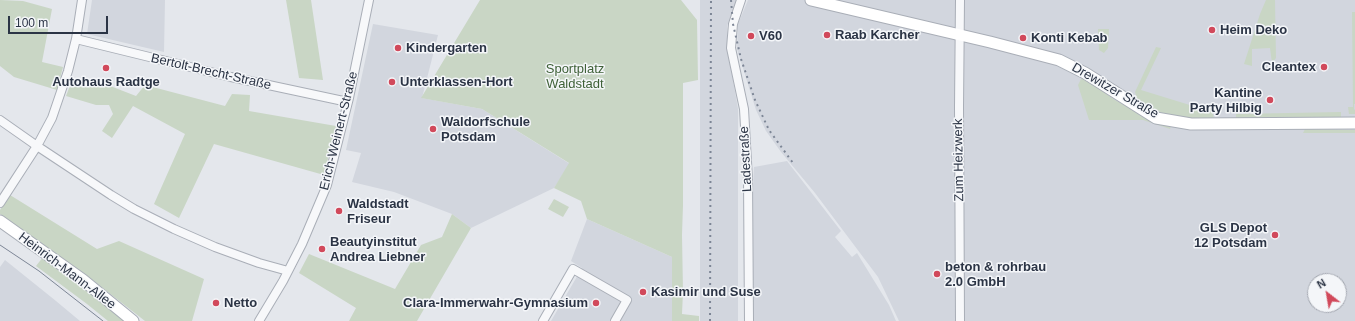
<!DOCTYPE html>
<html>
<head>
<meta charset="utf-8">
<style>
  body { margin:0 }
  #map { position:relative; width:1355px; height:321px; overflow:hidden; background:#e4e7ec; font-family:Helvetica,sans-serif }
  canvas { display:block }
  .north { position:absolute; left:1307px; top:273px; width:40px; height:40px; box-sizing:border-box; background:#f4f6f9; border:1px solid #a4a8b1; border-radius:50%; rotate:329deg; font-size:11px; font-weight:700; line-height:16px; text-align:center; color:#2b3445 }
  .north::after { content:''; display:block; margin:auto; width:14px; height:18px; background:#d1495b; clip-path:polygon(50% 0,100% 100%,50% 72%,0 100%) }
  .scale { position:absolute; left:8px; top:16px; width:100px; height:18px; box-sizing:border-box; border:2px solid #2b3445; border-top:0; padding-left:5px; font-size:12px; line-height:14px; white-space:nowrap; color:#2b3445; -webkit-text-stroke:3px #f4f6f9; paint-order:stroke }
</style>
</head>
<body>
<div id="map">
<canvas width="1355" height="321"></canvas>
<div class="north">N</div>
<div class="scale">100 m</div>
</div>
<script>
const g = document.querySelector('canvas').getContext('2d');
g.lineJoin = 'round';
function paint(path, color) { g.fillStyle = color; g.fill(path, 'evenodd'); }
const poly = rows => new Path2D(rows.map(r => 'M' + r).join(''));
function strokePath(path, color, width, dash) { g.strokeStyle = color; g.lineWidth = width; g.lineCap = dash ? 'butt' : 'round'; g.setLineDash(dash || []); g.stroke(path); }
function label(font, color, halo, rows, align = 'center') {
  g.font = font + ' Helvetica,sans-serif'; g.lineWidth = 3; g.setLineDash([]); g.textBaseline = 'middle'; g.strokeStyle = halo; g.fillStyle = color; for (const [text, x, y, turn = 0] of rows) {
    g.save(); g.translate(x, y); g.rotate((+turn || 0) * Math.PI / 180); g.textAlign = isNaN(turn) ? turn : align; if (halo) g.strokeText(text, 0, 0); g.fillText(text, 0, 0); g.restore();
  }
}
const built = poly([
  [92,0,165,0,164,52,87,34],
  [700,0,737,0,727,26,727,45,738,109,738,321,700,321],
  [748,0,1355,0,1355,321,899,321,878,277,815,193,781,152,766,131,756,110,737,49,738,24],
  [1315,281,1339,281,1339,305,1315,305],
  [373,24,438,35,422,98,482,109,570,164,554,188,471,228,452,214,394,192,352,182,361,153,346,150],
  [787,161,841,231,835,237,852,257,857,253,889,305,896,321,752,321,751,223,754,167],
  [587,219,672,257,672,321,551,321,582,268,571,261],
  [5,260,56,301,80,321,0,321,0,267]
]);
const green = poly([
  [0,0,23,1,52,9,42,62,63,67,57,90,14,77,0,66],
  [286,0,311,0,323,80,299,78],
  [480,0,681,0,697,20,698,80,683,83,683,205,682,235,683,292,682,314,699,316,699,321,672,321,672,257,587,219,581,201,554,188,569,163,482,109,421,98],
  [1266,0,1275,0,1276,58,1272,63,1270,48,1252,49,1252,66,1244,64,1260,14],
  [1352,12,1355,12,1355,104,1354,104,1354,109,1355,110,1355,114,1349,114,1348,107,1353,107],
  [1098,29,1109,29,1108,48,1104,53,1099,50],
  [1156,47,1161,48,1141,90,1206,110,1211,107,1215,122,1157,115,1138,102,1135,92],
  [1082,77,1115,100,1157,123,1171,126,1170,129,1143,120,1089,120,1078,85],
  [71,83,105,84,136,96,145,85,225,106,232,94,250,95,249,111,336,126,324,175,214,144,179,218,154,204,185,134,133,106,112,138,102,131,113,114,109,105,96,105,66,96],
  [1341,112,1341,117,1236,118,1236,114],
  [1305,129,1355,130,1355,133,1303,133],
  [10,195,97,249,119,241,204,279,192,321,145,321,86,275,0,214,0,210],
  [554,199,569,207,563,217,548,209],
  [452,214,471,228,417,321,349,321,356,308,299,273,309,254,395,289,421,245,442,237],
  [43,257,94,295,125,321,108,321,87,304,36,266]
]);
const street = poly([
  [741,0,733,24,731,48,744,109,748,179,749,321],
  [960,0,959,107,960,321],
  [76,39,231,77,348,102],
  [0,120,37,146,111,195,134,209,174,229,215,247,259,263,288,271],
  [0,203,37,146,52,118,68,71,76,39,82,0],
  [259,321,283,281,302,244,327,185,349,98,369,0],
  [543,321,573,269,627,300,615,321]
]);
const secondary = poly([
  [811,0,990,42,1059,60,1085,73,1156,118,1191,124,1355,123],
  [0,221,83,280,133,321]
]);
const tram = poly([
  [0,245,39,271,103,321]
]);
const rail = poly([
  [731,0,733,24,741,59,755,100,769,130,793,163],
  [710,321,711,0]
]);
const markers = [
  [1212,30,4,"#d1495b"],
  [827,35,4,"#d1495b"],
  [751,36,4,"#d1495b"],
  [1023,38,4,"#d1495b"],
  [398,48,4,"#d1495b"],
  [1324,67,4,"#d1495b"],
  [106,68,4,"#d1495b"],
  [392,82,4,"#d1495b"],
  [1270,100,4,"#d1495b"],
  [433,129,4,"#d1495b"],
  [339,211,4,"#d1495b"],
  [1275,235,4,"#d1495b"],
  [322,249,4,"#d1495b"],
  [937,274,4,"#d1495b"],
  [643,292,4,"#d1495b"],
  [216,303,4,"#d1495b"],
  [596,303,4,"#d1495b"]
];
const poiNames = [
  ["Heim Deko",1220,30],
  ["Raab Karcher",835,35],
  ["V60",759,36],
  ["Konti Kebab",1031,38],
  ["Kindergarten",406,48],
  ["Cleantex",1316,67,"right"],
  ["Autohaus Radtge",106,82,"center"],
  ["Unterklassen-Hort",400,82],
  ["Kantine",1262,93,"right"],
  ["Party Hilbig",1262,108,"right"],
  ["Waldorfschule",441,122],
  ["Potsdam",441,137],
  ["Waldstadt",347,204],
  ["Friseur",347,219],
  ["GLS Depot",1267,228,"right"],
  ["12 Potsdam",1267,243,"right"],
  ["Beautyinstitut",330,242],
  ["Andrea Liebner",330,257],
  ["beton & rohrbau",945,267],
  ["2.0 GmbH",945,282],
  ["Kasimir und Suse",651,292],
  ["Netto",224,303],
  ["Clara-Immerwahr-Gymnasium",588,303,"right"]
];
const parkNames = [
  ["Sportplatz",575,69],
  ["Waldstadt",575,84]
];
const streetNames = [
  ["Bertolt-Brecht-Straße",211,72,13],
  ["Drewitzer Straße",1115,91,30],
  ["Erich-Weinert-Straße",339,131,-76],
  ["Ladestraße",746,159,-93],
  ["Zum Heizwerk",959,160,-91],
  ["Heinrich-Mann-Allee",67,271,37]
];
paint(built, '#d2d6de');
paint(green, '#c9d6c5');
strokePath(street, '#a9aeb7', 10);
strokePath(secondary, '#a9aeb7', 13);
strokePath(street, '#f7f8fa', 8);
strokePath(secondary, '#fff', 11);
strokePath(tram, '#7d8696', 1);
strokePath(rail, '#7d8696', 2, [2, 4]);
for (const [x, y, r, color] of markers) { const dot = new Path2D(); dot.arc(x, y, r, 0, 2 * Math.PI); g.fillStyle = color; g.fill(dot); strokePath(dot, '#f4f6f9', 1.5); }
label('bold 13px', '#2b3445', '#f4f6f9', poiNames, 'left');
label('13px', '#3f6138', '#f4f6f9', parkNames);
label('13px', '#2b3445', '#f4f6f9', streetNames);
</script>
</body>
</html>
